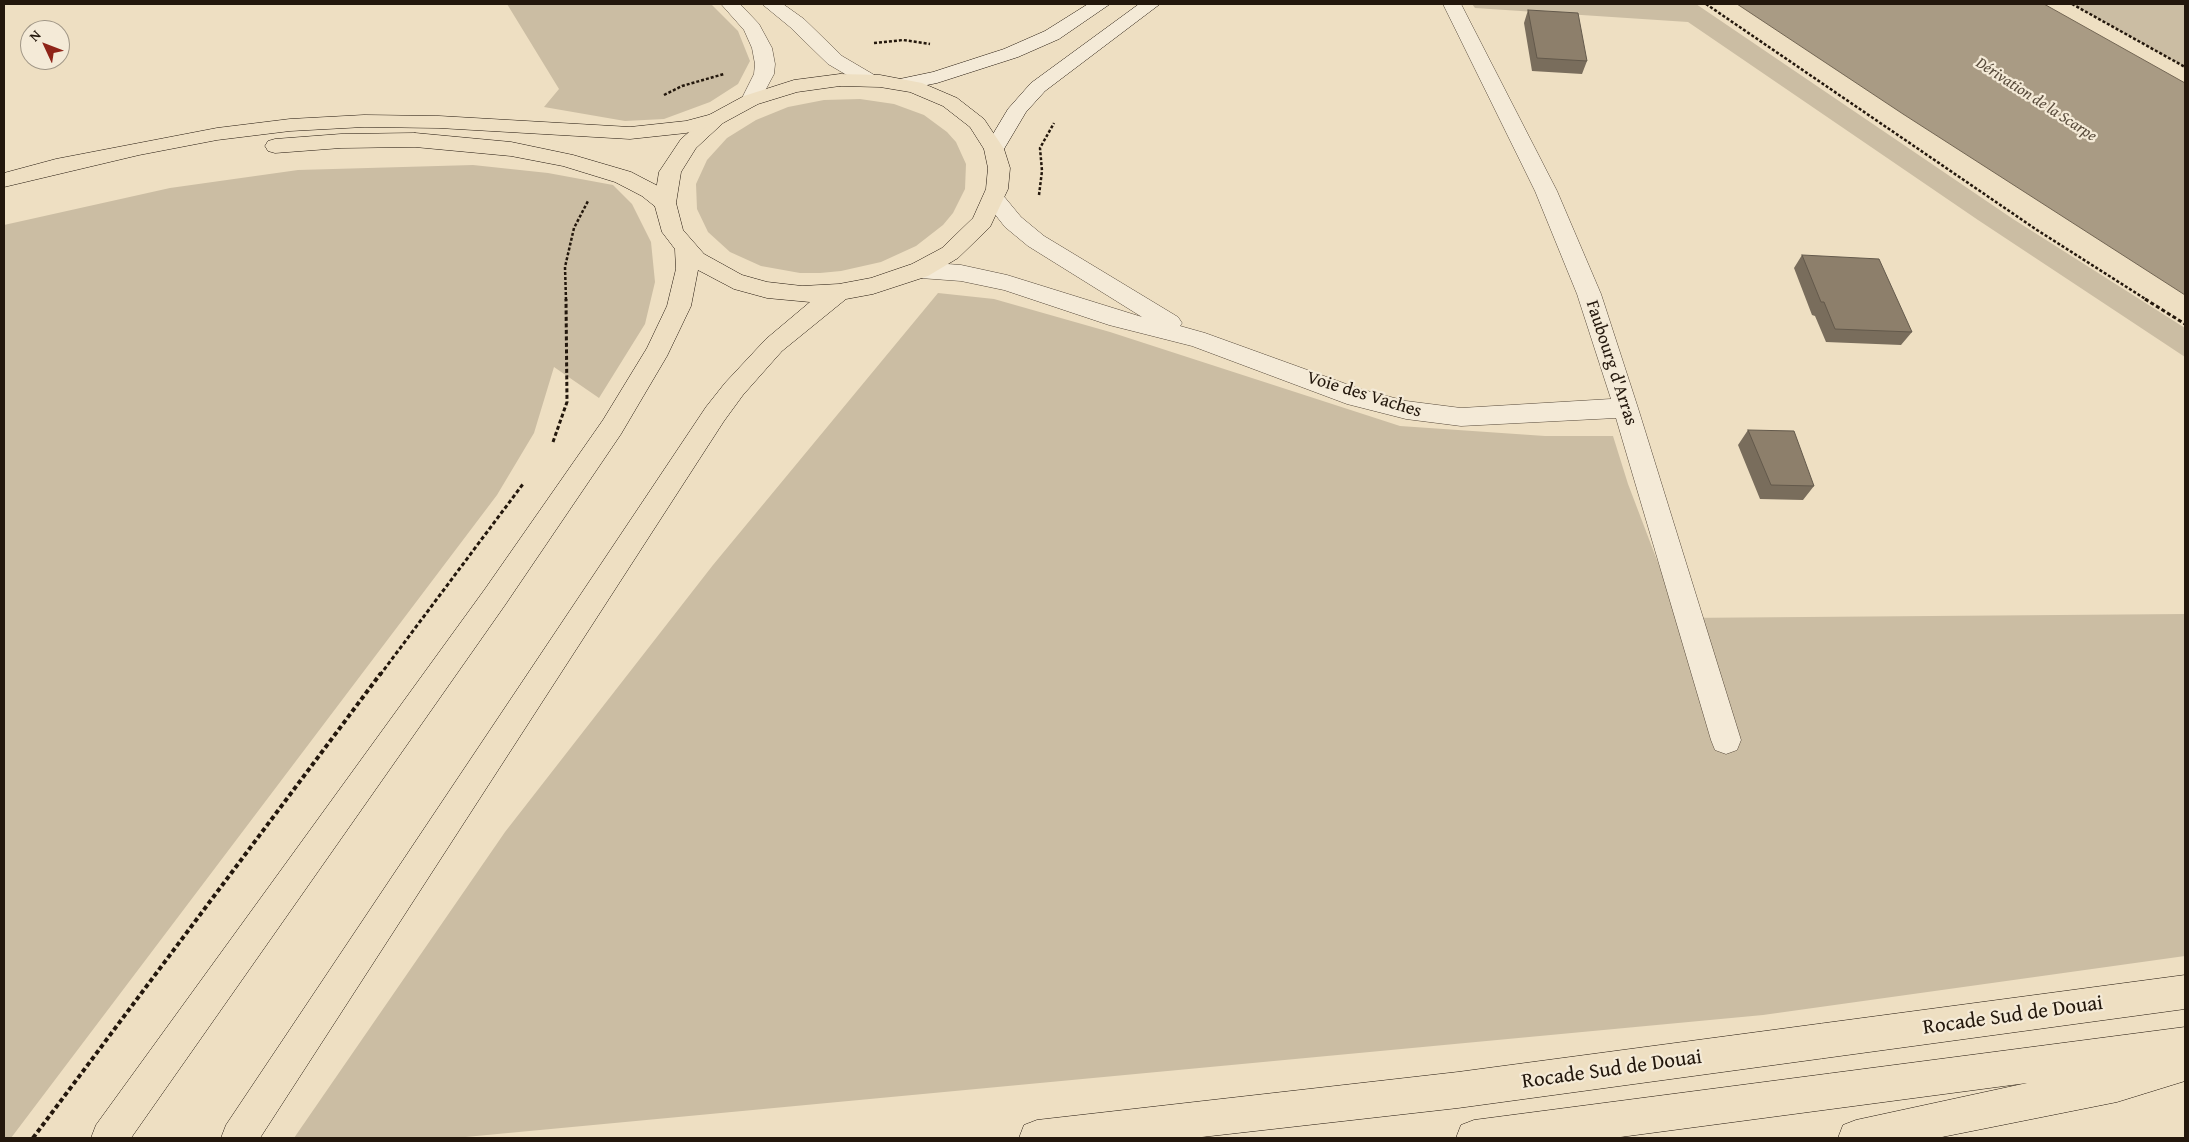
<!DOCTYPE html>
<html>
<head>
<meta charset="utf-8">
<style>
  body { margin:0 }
  #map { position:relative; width:2189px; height:1142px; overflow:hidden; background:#eedfc2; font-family:"Gentium Book Plus",serif }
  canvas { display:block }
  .frame { position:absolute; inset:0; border:5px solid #23170c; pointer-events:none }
  .north { position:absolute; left:20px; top:20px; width:50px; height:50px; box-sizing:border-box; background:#f4ead7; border:1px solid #a09686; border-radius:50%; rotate:313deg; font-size:14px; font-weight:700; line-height:20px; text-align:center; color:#23170c }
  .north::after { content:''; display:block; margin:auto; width:18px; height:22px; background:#8f2418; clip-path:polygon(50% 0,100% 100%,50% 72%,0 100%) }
</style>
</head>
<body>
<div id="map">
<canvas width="2189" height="1142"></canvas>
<div class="frame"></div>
<div class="north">N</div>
</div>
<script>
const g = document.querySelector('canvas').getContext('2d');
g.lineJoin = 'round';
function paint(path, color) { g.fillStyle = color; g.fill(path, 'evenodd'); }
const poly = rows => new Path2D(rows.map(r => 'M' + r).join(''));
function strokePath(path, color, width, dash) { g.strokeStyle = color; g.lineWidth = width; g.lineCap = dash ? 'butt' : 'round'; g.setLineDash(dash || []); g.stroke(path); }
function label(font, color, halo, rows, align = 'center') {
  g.font = font + ' "Gentium Book Plus",serif'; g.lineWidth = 4.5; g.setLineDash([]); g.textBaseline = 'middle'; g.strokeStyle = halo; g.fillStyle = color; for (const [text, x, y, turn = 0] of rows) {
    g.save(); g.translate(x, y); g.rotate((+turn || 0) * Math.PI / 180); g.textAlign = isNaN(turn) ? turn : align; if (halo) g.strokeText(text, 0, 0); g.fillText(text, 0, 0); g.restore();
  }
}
const green = poly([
  [507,4,711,4,738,31,750,61,738,84,710,102,664,119,625,121,544,107,559,89],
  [1472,4,1696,4,2013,219,2185,328,2185,357,1978,220,1688,22,1475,8],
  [2072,4,2185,4,2185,67],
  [860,99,894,104,924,115,947,132,956,142,966,164,965,189,953,213,943,225,916,246,881,262,841,271,820,273,800,273,761,266,730,252,708,232,697,209,696,184,707,160,727,138,756,120,788,107,824,100],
  [473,165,548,173,613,185,632,204,651,242,655,282,645,324,599,398,554,367,534,433,497,495,11,1138,4,1138,4,225,170,188,298,170],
  [938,293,994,299,1110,332,1400,426,1545,436,1613,436,1628,484,1679,618,2185,614,2185,956,1763,1015,455,1138,294,1138,505,832,713,565]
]);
const water = poly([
  [1737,4,2044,4,2185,83,2185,295,1903,114,1737,4]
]);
const pathFar2 = poly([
  [1706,4,2037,230,2147,300],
  [2072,4,2185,67],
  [874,43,903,40,930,44],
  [664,95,682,86,724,74],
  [1039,195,1042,171,1040,148,1054,123],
  [566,300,565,267,574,228,588,201]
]);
const pathFar1 = poly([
  [2145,299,2185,324],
  [553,442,567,402,566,299],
  [380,675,523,484]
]);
const path = poly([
  [33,1138,381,673]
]);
const minor = poly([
  [721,4,740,4,759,24,772,48,775,64,774,74,758,104,751,106,744,104,741,100,754,74,755,64,752,48,744,30,721,4],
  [762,4,783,4,804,19,842,56,876,76,879,80,876,84,862,84,828,64,790,27,762,4],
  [1443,4,1461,4,1557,191,1601,294,1638,408,1741,740,1737,750,1726,754,1715,750,1711,740,1616,418,1461,426,1406,419,1347,404,1192,346,1109,325,1004,290,961,281,920,278,912,276,909,270,912,264,920,262,961,265,1007,275,1142,317,1028,246,1005,227,983,199,986,194,994,192,1002,194,1021,217,1044,236,1178,317,1182,323,1180,326,1205,333,1360,389,1406,401,1461,408,1611,399,1577,294,1535,191,1443,4]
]);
const secondary = poly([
  [1088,4,1110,4,1059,39,1018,57,937,83,902,90,895,88,892,84,895,80,933,72,1004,49,1045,31,1088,4],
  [1139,4,1160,4,1045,91,1026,112,1001,154,994,156,987,154,984,149,1008,109,1031,83,1139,4]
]);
const primary = poly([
  [840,74,880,75,922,83,957,98,984,119,1004,149,1010,168,1008,189,990,227,958,258,928,276,873,294,846,299,782,351,743,395,724,421,260,1138,221,1138,226,1125,706,407,725,383,766,339,810,302,767,298,734,289,698,270,691,306,667,356,621,434,505,605,131,1138,91,1138,96,1125,485,589,603,420,647,348,667,306,676,269,675,249,662,232,654,203,659,172,681,139,709,115,744,96,794,80,840,74],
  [840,86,880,87,910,92,943,106,970,127,984,149,988,168,986,189,973,218,942,248,912,264,871,278,839,284,802,286,767,282,742,275,704,254,683,230,676,203,681,172,696,148,723,123,758,104,797,92,840,86]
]);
const trunk = poly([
  [716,113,723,115,726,119,723,123,686,133,630,139,439,128,364,127,290,131,217,140,139,155,4,187,4,173,56,159,217,128,290,119,364,115,439,116,630,127,686,121,716,113],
  [415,133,511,142,573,155,631,172,658,186,676,203,673,208,665,210,657,208,642,196,615,182,563,166,511,156,415,147,341,148,275,153,268,151,265,146,268,141,275,139,341,134,415,133],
  [2185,975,2185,1009,1458,1108,1193,1138,1019,1138,1024,1125,1037,1120,1458,1072,2185,975],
  [2185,1027,2185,1081,2117,1102,1937,1138,1838,1138,1843,1125,1856,1120,2027,1083,1613,1138,1456,1138,1461,1125,1474,1120,2185,1027]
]);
const wall = poly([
  [1528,10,1587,61,1582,74,1532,71,1524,23],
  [1802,255,1912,332,1901,345,1826,342,1815,316,1812,315,1794,268],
  [1748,430,1814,486,1803,500,1760,499,1738,445]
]);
const building = poly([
  [1528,10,1578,13,1587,61,1537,58,1528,10],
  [1802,255,1879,259,1912,332,1835,329,1824,302,1821,302,1802,255],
  [1748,430,1794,431,1814,486,1771,485,1748,430]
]);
const farWaternames = [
  ["Dérivation de la Scarpe",2036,100,33]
];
const streetNames = [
  ["Faubourg d'Arras",1611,363,72],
  ["Voie des Vaches",1364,395,17]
];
const nearStreetnames = [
  ["Rocade Sud de Douai",2013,1016,-8],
  ["Rocade Sud de Douai",1612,1070,-8]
];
paint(green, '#cbbda3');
paint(water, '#a99b84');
strokePath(water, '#736654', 1);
strokePath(minor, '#56493a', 1);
strokePath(secondary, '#23170c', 1);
strokePath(primary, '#23170c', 1);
strokePath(trunk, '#23170c', 1);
strokePath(pathFar2, '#23170c', 2.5, [3, 2]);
strokePath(pathFar1, '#23170c', 3, [4, 2.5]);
strokePath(path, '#23170c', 4, [4.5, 3]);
paint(minor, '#f4ead7');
paint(secondary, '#f4ead7');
paint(primary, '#eedfc2');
paint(trunk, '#eedfc2');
paint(wall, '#796d5c');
paint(building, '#8d7f6b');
strokePath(building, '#63594b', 1);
label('italic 16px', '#594c3c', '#f4ead7', farWaternames);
label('18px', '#23170c', '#f4ead7', streetNames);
label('21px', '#23170c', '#f4ead7', nearStreetnames);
</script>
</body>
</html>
